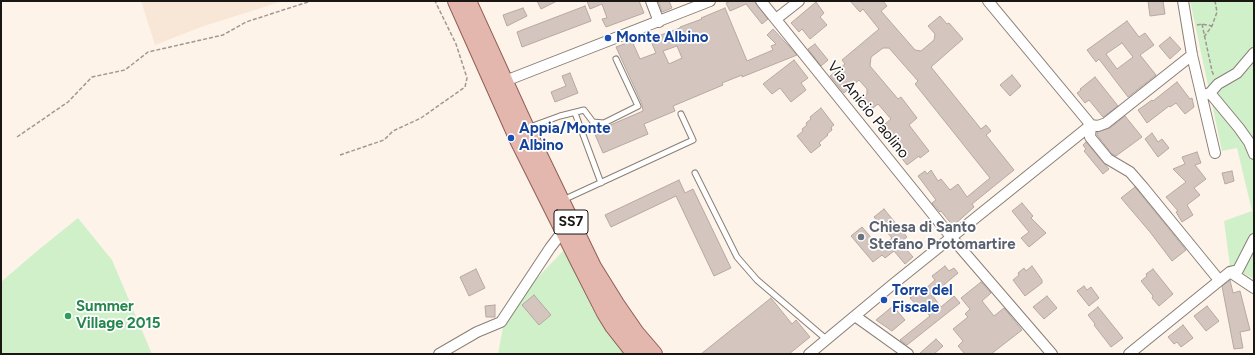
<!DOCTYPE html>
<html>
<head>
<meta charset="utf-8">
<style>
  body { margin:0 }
  #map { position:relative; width:1255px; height:355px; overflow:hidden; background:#fef3e8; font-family:Figtree,sans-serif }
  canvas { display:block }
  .frame { position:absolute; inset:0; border:2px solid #1a1613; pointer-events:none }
</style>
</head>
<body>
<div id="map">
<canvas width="1255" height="355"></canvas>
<div class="frame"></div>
</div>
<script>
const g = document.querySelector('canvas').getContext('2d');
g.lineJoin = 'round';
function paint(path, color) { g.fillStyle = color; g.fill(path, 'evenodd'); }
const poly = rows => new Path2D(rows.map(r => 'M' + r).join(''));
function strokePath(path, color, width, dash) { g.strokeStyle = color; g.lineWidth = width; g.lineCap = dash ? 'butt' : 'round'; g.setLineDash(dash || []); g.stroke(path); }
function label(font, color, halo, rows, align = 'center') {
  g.font = font + ' Figtree,sans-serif'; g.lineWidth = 3.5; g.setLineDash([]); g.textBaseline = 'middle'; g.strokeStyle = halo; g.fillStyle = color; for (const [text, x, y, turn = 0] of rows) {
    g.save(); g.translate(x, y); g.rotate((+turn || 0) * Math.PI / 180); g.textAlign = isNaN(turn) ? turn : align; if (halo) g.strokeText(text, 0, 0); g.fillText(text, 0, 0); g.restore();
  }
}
const built = poly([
  [141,1,283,1,201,27,155,45]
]);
const green = poly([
  [1190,1,1254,1,1254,279,1230,266,1224,221,1252,211,1237,148,1222,151],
  [78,218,112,260,152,354,1,354,1,282,37,251],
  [564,250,625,354,498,354,503,327,520,296]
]);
const building = poly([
  [537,1,557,1,541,9,537,1],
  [587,1,639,1,644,13,606,27,602,19,607,18,602,4,590,9,587,1],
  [658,1,669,1,672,8,662,12,658,1],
  [731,1,754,1,768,19,762,24,746,4,730,11,726,3,731,1],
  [850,1,883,1,887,6,881,11,915,50,921,51,934,40,935,34,928,26,940,16,947,24,949,23,963,39,931,67,981,129,986,125,991,131,986,135,1014,170,972,204,974,207,953,226,941,211,940,212,932,203,936,200,918,176,925,171,927,174,931,170,938,181,941,179,950,190,958,184,967,197,990,178,915,84,918,81,889,48,883,48,871,57,870,66,898,99,901,97,917,118,909,125,929,151,920,158,919,156,907,165,900,156,902,155,880,128,891,119,878,104,867,113,858,102,867,94,867,89,859,80,844,93,830,76,845,64,842,60,879,29,863,9,860,12,850,1],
  [1148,1,1163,1,1165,14,1150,16,1148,1],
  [816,2,824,13,820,17,827,25,810,39,802,29,799,32,791,23,816,2],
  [585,6,591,21,522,47,517,32,585,6],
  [523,8,527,16,507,26,503,15,523,8],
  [725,8,747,61,773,50,771,46,776,44,767,35,773,29,797,55,742,77,742,75,722,83,723,85,673,106,675,111,644,124,648,134,603,153,594,132,643,111,642,104,616,47,632,41,640,59,656,53,650,39,680,28,680,27,702,19,701,18,725,8],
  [677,46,682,58,669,64,663,51,677,46],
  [1127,21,1139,37,1145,33,1154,45,1140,55,1156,75,1128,97,1099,59,1096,62,1087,50,1127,21],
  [1122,43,1133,57,1117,69,1106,54,1122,43],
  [1170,37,1181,49,1170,59,1159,46,1170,37],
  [815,44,828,60,821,66,808,49,815,44],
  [794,60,808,78,801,83,806,90,791,102,780,88,772,94,763,84,794,60],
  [570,73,578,93,555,102,551,92,566,86,562,76,570,73],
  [1012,75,1021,86,1010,96,1000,85,1012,75],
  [1095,77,1118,106,1103,117,1089,100,1085,103,1077,93,1081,90,1080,89,1095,77],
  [1177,82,1190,99,1192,98,1194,107,1185,114,1176,103,1170,107,1169,106,1147,123,1138,110,1152,100,1153,101,1177,82],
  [821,108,834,125,831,127,832,130,827,134,828,135,819,143,821,145,811,153,797,136,803,131,802,129,807,125,806,123,811,119,810,117,821,108],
  [1125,116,1142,137,1116,156,1112,154,1097,135,1097,132,1110,128,1125,116],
  [1152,133,1158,142,1162,139,1169,148,1158,157,1145,139,1152,133],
  [1086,142,1109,169,1103,174,1084,151,1086,149,1083,145,1086,142],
  [1197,152,1201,163,1195,165,1206,179,1194,188,1200,195,1187,205,1193,215,1182,222,1176,212,1178,211,1166,197,1186,182,1173,169,1185,164,1182,157,1197,152],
  [1232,171,1234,181,1225,184,1222,173,1232,171],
  [679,180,685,193,693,189,731,268,714,276,676,196,611,227,605,215,679,180],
  [1135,187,1186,250,1172,261,1150,232,1121,198,1135,187],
  [1022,203,1033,216,1031,218,1046,233,1029,247,1021,238,1029,232,1012,211,1022,203],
  [884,209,907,237,900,242,913,257,905,264,894,251,885,258,882,255,873,262,851,236,862,227,880,248,892,238,874,217,884,209],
  [945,266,949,271,954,268,958,273,932,295,941,307,954,296,960,303,907,345,900,340,930,316,921,306,919,308,910,298,921,289,923,291,935,280,932,276,945,266],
  [1032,266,1042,280,1042,283,1025,296,1013,280,1019,275,1018,273,1024,268,1026,271,1032,266],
  [476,269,485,288,469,296,460,277,476,269],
  [1153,269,1173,294,1159,306,1152,298,1153,296,1141,281,1147,276,1146,274,1153,269],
  [1230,280,1233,293,1240,291,1250,330,1240,332,1243,348,1234,349,1222,286,1230,280],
  [981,282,991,293,982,301,994,316,1004,308,1022,330,991,354,965,354,958,346,963,341,953,329,968,317,965,314,970,309,961,298,981,282],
  [1084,286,1087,290,1091,287,1099,298,1089,306,1077,291,1084,286],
  [534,295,551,315,539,325,522,305,534,295],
  [1047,296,1057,308,1044,319,1033,307,1047,296],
  [771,298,792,324,796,320,810,337,789,354,701,354,771,298],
  [495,305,495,317,486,317,485,306,495,305],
  [893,306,905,320,892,331,876,320,893,306],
  [1207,306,1219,321,1206,331,1194,316,1207,306],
  [1098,307,1123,338,1111,347,1094,325,1095,324,1088,315,1098,307],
  [1183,325,1193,338,1181,347,1177,342,1174,344,1168,337,1183,325],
  [936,339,943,346,934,354,919,354,936,339]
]);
const path = poly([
  [1202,24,1212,71,1214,76],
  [1197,25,1202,24,1212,26],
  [1204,37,1212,26,1217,12,1215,1],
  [17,137,68,102,92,77,125,70,148,52,223,35,246,22,311,1],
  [340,155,384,140,393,131,421,118,465,87,467,78,456,44,435,1]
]);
const lane = poly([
  [575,113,601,183],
  [527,128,560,116,584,110,593,122,604,123,638,106,616,59],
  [695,173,737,257,757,280,826,339],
  [563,200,693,140,681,114]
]);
const street = poly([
  [651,1,659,22],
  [761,1,952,238,1052,354],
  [988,1,1091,125,1090,137,1108,159,1130,172,1143,187,1219,280],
  [1183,1,1192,55,1215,153],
  [776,19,799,1],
  [500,83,710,1],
  [1210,93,1239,128,1249,142,1254,154],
  [1204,95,1210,93,1218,84,1237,73,1254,53],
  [1230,272,1238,270,1254,239],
  [855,316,908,354],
  [439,354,477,332,501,322,550,248,563,231],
  [809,354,892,285,1091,125,1098,126,1106,123,1192,55],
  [1129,354,1230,272,1254,288]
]);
const primary = poly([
  [456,1,519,142,580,264,605,313,613,326,635,354],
  [468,1,526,128,593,267,616,304,636,333,654,354]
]);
const markers = [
  [608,38,4,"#1a4fb4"],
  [511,138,4,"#1a4fb4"],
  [861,237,4,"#6b7280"],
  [884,300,4,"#1a4fb4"],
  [68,316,4,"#2e9e5b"]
];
const shields = [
  [571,222,34]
];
const shieldNames = [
  ["SS7",571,222]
];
const transitNames = [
  ["Monte Albino",616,38],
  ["Appia/Monte",519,129],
  ["Albino",519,146],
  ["Torre del",892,291],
  ["Fiscale",892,308]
];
const streetNames = [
  ["Via Anicio Paolino",868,110,51]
];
const worshipNames = [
  ["Chiesa di Santo",869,228],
  ["Stefano Protomartire",869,245]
];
const leisureNames = [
  ["Summer",76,307],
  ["Village 2015",76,324]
];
paint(built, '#f8e7d7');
paint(green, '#d0f0ca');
paint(building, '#d4c5bf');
strokePath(building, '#b6a8a2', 1);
strokePath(lane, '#897f76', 7);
strokePath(street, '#897f76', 12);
strokePath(primary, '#905f55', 18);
strokePath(path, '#a09890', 1.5, [4, 2]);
strokePath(lane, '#fff', 5);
strokePath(street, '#fff', 10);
strokePath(primary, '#e3b6ae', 16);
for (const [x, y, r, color] of markers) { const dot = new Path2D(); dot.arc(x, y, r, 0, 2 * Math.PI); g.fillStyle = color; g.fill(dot); strokePath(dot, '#fff', 1.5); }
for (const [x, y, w] of shields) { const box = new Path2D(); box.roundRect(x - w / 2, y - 12, w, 24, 3); g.fillStyle = '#fff'; g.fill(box); strokePath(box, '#1a1613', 1); }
label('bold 14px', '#1a1613', null, shieldNames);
label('bold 15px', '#164399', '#fff', transitNames, 'left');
label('15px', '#1a1613', '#fff', streetNames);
label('bold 15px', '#5b616d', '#fff', worshipNames, 'left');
label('bold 15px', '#27864d', '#fff', leisureNames, 'left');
</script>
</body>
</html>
